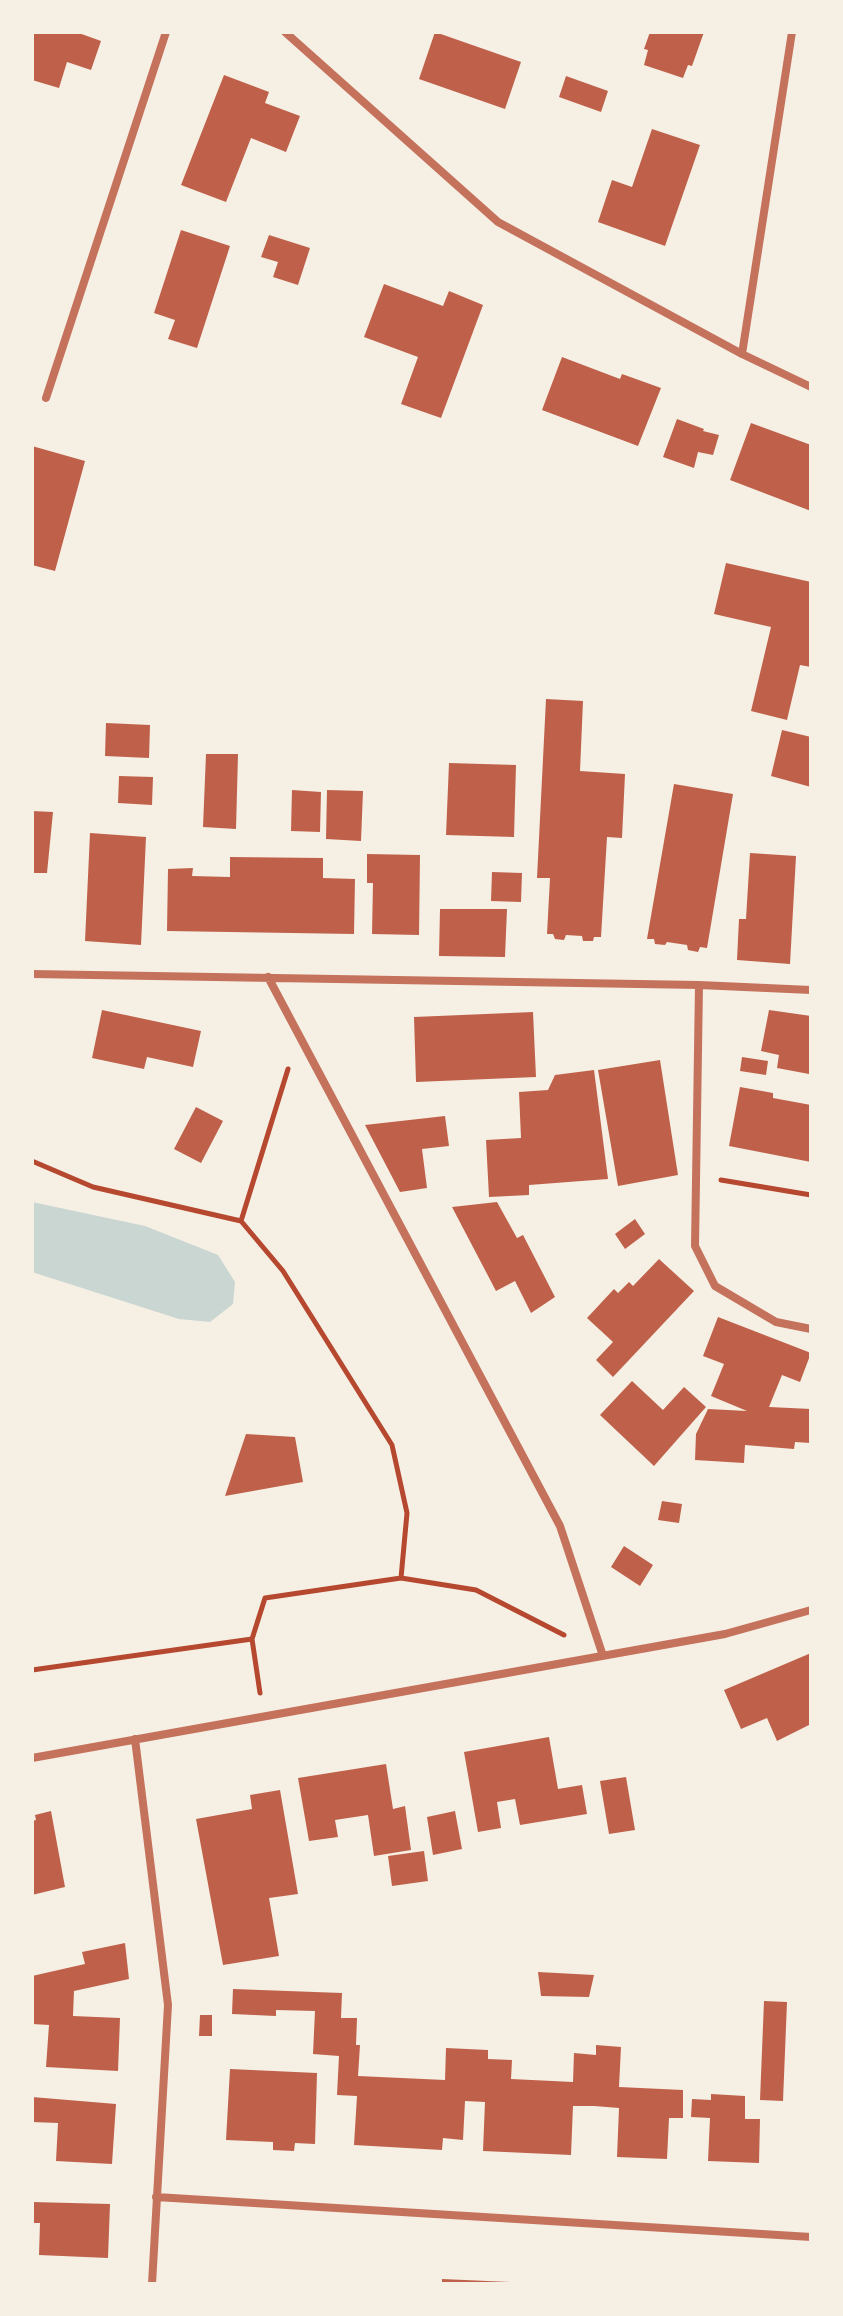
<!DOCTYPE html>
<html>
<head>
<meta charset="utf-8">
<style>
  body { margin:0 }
  #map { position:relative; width:843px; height:2316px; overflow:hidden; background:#f6efe4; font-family:"Times New Roman",serif }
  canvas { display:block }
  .frame { position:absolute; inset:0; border:34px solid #f6efe4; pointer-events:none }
</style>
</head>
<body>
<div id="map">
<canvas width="843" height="2316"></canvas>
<div class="frame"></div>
</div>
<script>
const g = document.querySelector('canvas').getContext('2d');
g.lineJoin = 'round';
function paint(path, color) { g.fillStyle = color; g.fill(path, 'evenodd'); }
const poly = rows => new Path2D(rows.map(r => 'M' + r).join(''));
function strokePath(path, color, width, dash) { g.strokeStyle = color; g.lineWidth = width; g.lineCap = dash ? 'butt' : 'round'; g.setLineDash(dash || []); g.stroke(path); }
const water = poly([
  [32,1202,145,1226,218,1255,235,1282,233,1304,210,1322,179,1319,32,1272]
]);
const building = poly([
  [32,32,76,32,101,41,91,70,67,62,59,88,32,80],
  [435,32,521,62,505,109,419,79],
  [650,32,704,32,692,66,688,65,683,78,644,65,648,50,644,49],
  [224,75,269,92,265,103,300,116,286,152,251,138,226,202,181,185],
  [566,76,608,91,601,112,559,97],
  [652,129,700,145,665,246,598,222,612,180,632,187],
  [181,230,230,246,197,348,168,339,175,320,154,313],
  [269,235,310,248,298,285,273,277,278,262,261,257],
  [384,284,443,306,449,291,483,305,441,418,401,404,418,357,364,337],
  [562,357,620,379,622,374,661,388,638,446,542,410],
  [677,419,704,429,703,431,719,435,713,455,698,452,694,468,663,457],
  [751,423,811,445,811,511,730,480],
  [32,446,85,461,55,571,32,565],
  [726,563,811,582,811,667,800,665,787,720,751,711,771,627,714,614],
  [546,699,583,701,580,771,625,774,622,838,607,837,601,937,594,937,593,941,583,941,582,936,566,935,564,940,555,939,553,934,547,934,550,878,537,878],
  [106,723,150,725,149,758,105,756],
  [782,730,811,737,811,787,771,776],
  [206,754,238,754,236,829,203,827],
  [449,763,516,765,514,837,446,835],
  [119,776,153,777,152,805,118,803],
  [674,784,733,794,707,948,700,947,698,952,688,950,687,945,667,942,665,945,655,944,654,939,647,939],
  [292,790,321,792,320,832,291,831],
  [327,790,363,791,361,841,326,839],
  [32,811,53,812,47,873,32,873],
  [90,833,146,837,141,945,85,941],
  [750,853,796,856,790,964,737,960,739,919,746,919],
  [367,854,420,855,419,935,372,934,373,883,367,883],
  [230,857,323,858,323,878,355,879,354,934,167,931,168,869,193,868,192,876,230,877],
  [492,872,522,873,521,902,491,901],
  [440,909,507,909,505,957,439,956],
  [102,1010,201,1031,193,1067,147,1057,144,1069,92,1058],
  [769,1010,811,1016,809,1074,777,1068,779,1055,761,1051],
  [533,1012,536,1077,416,1082,414,1017],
  [742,1057,768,1061,766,1075,740,1071],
  [660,1060,678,1175,618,1186,598,1070],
  [594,1070,608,1179,529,1185,529,1195,489,1197,486,1140,521,1138,519,1092,548,1090,555,1075],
  [740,1087,773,1093,773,1098,811,1105,811,1162,729,1146],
  [196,1107,223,1121,201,1163,174,1149],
  [445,1116,449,1146,422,1149,427,1188,400,1192,365,1125],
  [497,1202,517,1238,523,1235,555,1297,531,1313,515,1281,496,1291,452,1207],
  [635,1219,645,1234,625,1249,615,1234],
  [659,1259,694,1291,613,1377,596,1360,613,1342,587,1318,614,1289,618,1293,629,1282,633,1286],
  [718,1317,811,1353,800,1382,782,1375,769,1407,811,1409,811,1443,795,1442,794,1449,745,1445,744,1463,695,1460,696,1434,708,1409,747,1411,711,1396,724,1364,703,1356],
  [632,1381,663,1410,684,1387,706,1407,654,1466,600,1415],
  [246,1434,295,1437,303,1482,225,1496],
  [662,1501,682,1504,679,1523,658,1520],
  [624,1546,653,1565,640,1586,611,1567],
  [811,1653,811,1724,777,1741,767,1718,741,1729,724,1690],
  [549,1737,558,1789,582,1785,587,1814,520,1825,515,1799,497,1802,501,1828,478,1832,464,1752],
  [386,1764,393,1809,405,1806,411,1850,374,1856,368,1815,335,1820,338,1837,309,1841,298,1778],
  [626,1777,635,1830,609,1834,600,1781],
  [280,1790,298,1894,269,1898,279,1956,223,1965,196,1819,252,1809,250,1795],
  [51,1811,65,1887,32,1895,32,1821,36,1820,35,1815],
  [455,1811,462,1849,433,1855,427,1817],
  [424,1851,428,1881,392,1886,388,1856],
  [125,1943,129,1979,74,1991,73,2016,120,2018,118,2071,46,2067,49,2025,32,2024,32,1976,85,1964,82,1952],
  [538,1972,594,1975,589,1997,541,1996],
  [233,1989,342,1993,341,2018,357,2018,356,2045,360,2045,358,2076,445,2080,446,2048,488,2050,488,2059,512,2060,511,2079,573,2082,574,2053,596,2055,596,2045,621,2047,619,2087,683,2090,683,2118,669,2118,667,2159,617,2157,619,2108,594,2106,573,2106,571,2155,483,2151,485,2102,465,2101,463,2140,443,2138,442,2150,354,2145,357,2096,337,2095,339,2056,313,2054,315,2011,276,2010,276,2016,232,2014],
  [764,2001,787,2002,783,2101,760,2100],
  [200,2015,212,2015,212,2036,199,2036],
  [230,2069,317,2073,315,2144,295,2143,294,2151,273,2150,273,2142,226,2140],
  [711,2094,745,2096,745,2119,760,2119,759,2163,708,2161,710,2118,691,2117,692,2099,711,2100],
  [32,2097,116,2104,112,2164,56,2161,58,2123,32,2122],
  [32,2202,110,2204,108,2258,39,2255,40,2223,32,2223],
  [442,2279,510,2282,510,2284,442,2284]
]);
const path = poly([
  [32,1161,93,1187,241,1221,283,1271,392,1445,407,1513,401,1578,265,1598,252,1639,32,1670],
  [721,1180,811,1195],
  [241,1221,288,1069],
  [401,1578,476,1590,564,1635],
  [252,1639,260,1693]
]);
const minor = poly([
  [285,32,498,222,742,354,811,387],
  [742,354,792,32],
  [46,398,166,32],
  [32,974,699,985,811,990],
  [268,977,560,1526,603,1656],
  [699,985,695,1246,715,1286,776,1322,811,1329],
  [135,1739,168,2005,152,2284],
  [32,1758,725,1634,811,1610],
  [156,2197,811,2237]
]);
paint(water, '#c9d6d2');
paint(building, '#bf614a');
strokePath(path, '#b5482f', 5);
strokePath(minor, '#c5725c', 8);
</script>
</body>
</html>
